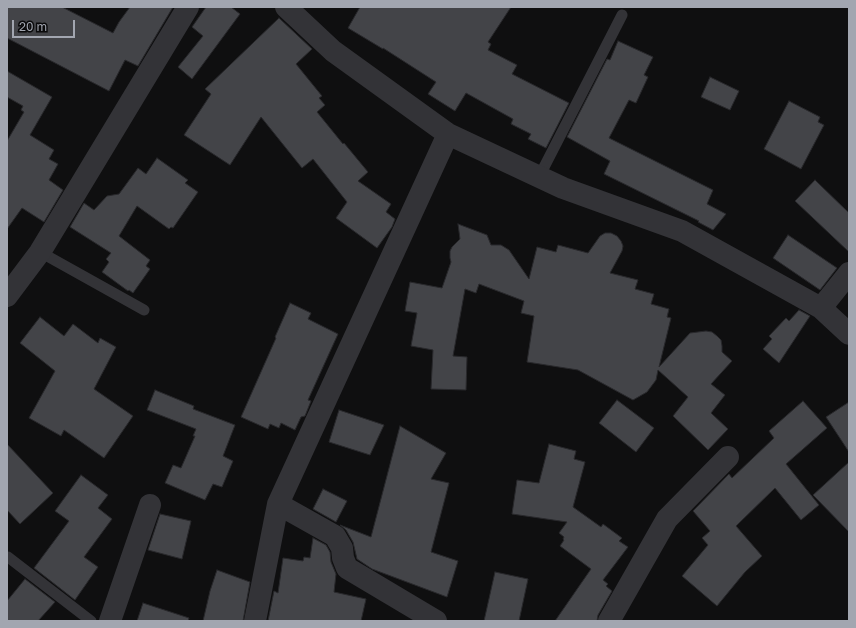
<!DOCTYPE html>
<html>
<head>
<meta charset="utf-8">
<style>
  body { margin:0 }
  #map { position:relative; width:856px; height:628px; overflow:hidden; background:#0f0f10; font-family:"Golos Text",sans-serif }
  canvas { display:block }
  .frame { position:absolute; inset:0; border:8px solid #a2a6b0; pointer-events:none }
  .scale { position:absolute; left:12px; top:20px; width:63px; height:18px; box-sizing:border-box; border:2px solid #a2a6b0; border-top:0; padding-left:5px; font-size:12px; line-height:14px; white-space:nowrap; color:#a2a6b0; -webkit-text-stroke:3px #0a0a0b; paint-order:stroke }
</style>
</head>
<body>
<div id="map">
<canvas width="856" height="628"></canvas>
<div class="frame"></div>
<div class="scale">20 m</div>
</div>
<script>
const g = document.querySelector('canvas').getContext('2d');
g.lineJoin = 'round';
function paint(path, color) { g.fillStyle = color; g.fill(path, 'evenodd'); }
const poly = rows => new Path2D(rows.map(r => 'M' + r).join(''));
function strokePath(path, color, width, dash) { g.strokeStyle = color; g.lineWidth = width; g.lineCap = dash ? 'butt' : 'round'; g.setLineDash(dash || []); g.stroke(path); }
const building = poly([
  [7,7,62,7,113,33,119,22,130,7,173,7,138,66,125,60,109,91,7,38,7,7],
  [206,7,231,7,240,14,192,79,178,67,203,36,192,27,206,7],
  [360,7,511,7,488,42,491,44,488,50,517,65,512,74,569,103,546,148,528,139,531,134,511,124,513,119,466,93,455,111,428,94,436,82,383,48,383,49,348,28,360,7],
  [279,18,312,49,296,64,322,96,319,98,325,105,317,112,343,144,344,143,368,172,358,181,391,204,386,212,395,219,392,227,377,248,336,218,347,202,313,159,302,168,261,117,230,165,184,135,211,94,205,89,279,18],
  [618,41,653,57,644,75,648,77,636,103,629,100,609,138,713,190,707,204,726,214,713,230,698,222,699,221,604,174,610,161,567,137,607,59,610,60,618,41],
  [7,71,52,97,30,135,54,150,49,159,58,164,49,180,63,190,44,222,22,208,7,229,7,141,24,112,21,110,23,106,7,97,7,71],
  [710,77,739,91,730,110,701,97,710,77],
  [789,101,820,117,818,122,824,125,801,169,764,149,789,101],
  [157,158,188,180,185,183,198,192,173,228,171,227,169,229,137,206,119,236,150,260,146,266,150,269,133,293,129,290,128,291,102,272,109,262,106,259,111,253,70,227,84,203,94,210,107,196,119,194,138,168,146,174,157,158],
  [815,180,849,213,849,252,795,201,815,180],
  [458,224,487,235,491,245,501,245,509,250,529,279,537,247,556,252,558,245,588,253,600,236,605,233,611,233,617,236,621,241,623,246,622,251,610,273,638,280,635,289,654,294,651,304,669,309,667,317,671,318,659,367,690,333,706,331,712,332,717,336,721,340,722,346,722,352,732,361,711,384,725,395,711,413,728,429,708,450,673,416,688,397,658,370,656,380,647,392,633,400,578,370,527,362,534,316,521,313,524,301,479,284,476,293,465,289,453,356,467,357,466,390,431,389,433,350,411,346,417,313,405,311,410,282,442,288,451,262,450,258,450,251,452,247,460,239,458,224],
  [788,235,837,268,820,290,773,258,788,235],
  [290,303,311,313,308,319,338,334,308,400,311,401,305,416,301,417,295,430,281,423,279,428,270,424,268,429,241,417,276,338,275,337,290,303],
  [799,310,810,316,779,363,763,349,772,339,769,336,786,318,789,321,799,310],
  [40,317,64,336,73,324,98,343,100,338,116,347,94,389,133,416,104,458,64,430,61,436,29,418,55,371,20,343,40,317],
  [155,390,194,406,193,409,235,425,223,456,233,461,222,487,213,484,205,500,165,483,173,465,181,468,195,436,193,436,196,429,147,410,155,390],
  [617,400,654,428,636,452,599,423,617,400],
  [803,401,827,428,786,464,819,505,801,520,775,488,736,526,762,556,745,572,717,606,682,576,708,545,702,538,710,531,693,511,727,476,729,474,732,478,774,438,769,431,803,401],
  [849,402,849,452,826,417,849,402],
  [339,410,384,425,370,455,329,442,339,410],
  [400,426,446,453,431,479,449,483,431,552,458,561,447,597,372,569,357,559,353,542,346,530,340,525,371,537,400,426],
  [7,444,53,493,20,524,7,510,7,444],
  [549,444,576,451,574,459,585,462,573,507,601,527,603,524,622,538,619,541,628,547,603,580,608,584,606,586,612,591,598,615,597,621,555,621,591,569,560,546,564,540,563,539,564,537,559,533,567,522,512,514,517,480,539,483,549,444],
  [849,462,849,532,813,495,849,462],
  [81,475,108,495,98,508,112,519,84,557,98,567,75,600,34,568,69,521,55,511,81,475],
  [323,489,347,501,336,522,313,509,323,489],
  [160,514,191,521,182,559,148,550,160,514],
  [313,538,326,545,330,552,331,562,336,574,334,592,366,599,361,621,268,621,274,591,278,593,283,558,303,561,304,557,310,558,313,538],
  [217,570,250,582,243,621,203,621,210,591,217,570],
  [495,572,528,579,519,621,484,621,495,572],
  [25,579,55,602,38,621,7,621,7,601,25,579],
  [143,603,189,618,188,621,137,621,143,603]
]);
const lane = poly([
  [539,177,622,15],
  [40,252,144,310],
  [8,557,91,621]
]);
const street = poly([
  [286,7,333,51,448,134,563,188,682,231,821,308,849,334],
  [7,296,40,252,188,7],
  [821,308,849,273],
  [278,504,335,536,342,548,343,558,347,568,436,621],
  [110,621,150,505],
  [255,621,278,504,448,134],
  [609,621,667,519,728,457]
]);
paint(building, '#434448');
strokePath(building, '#29292c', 1);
strokePath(lane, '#333337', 11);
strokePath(street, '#333337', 22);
</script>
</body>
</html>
